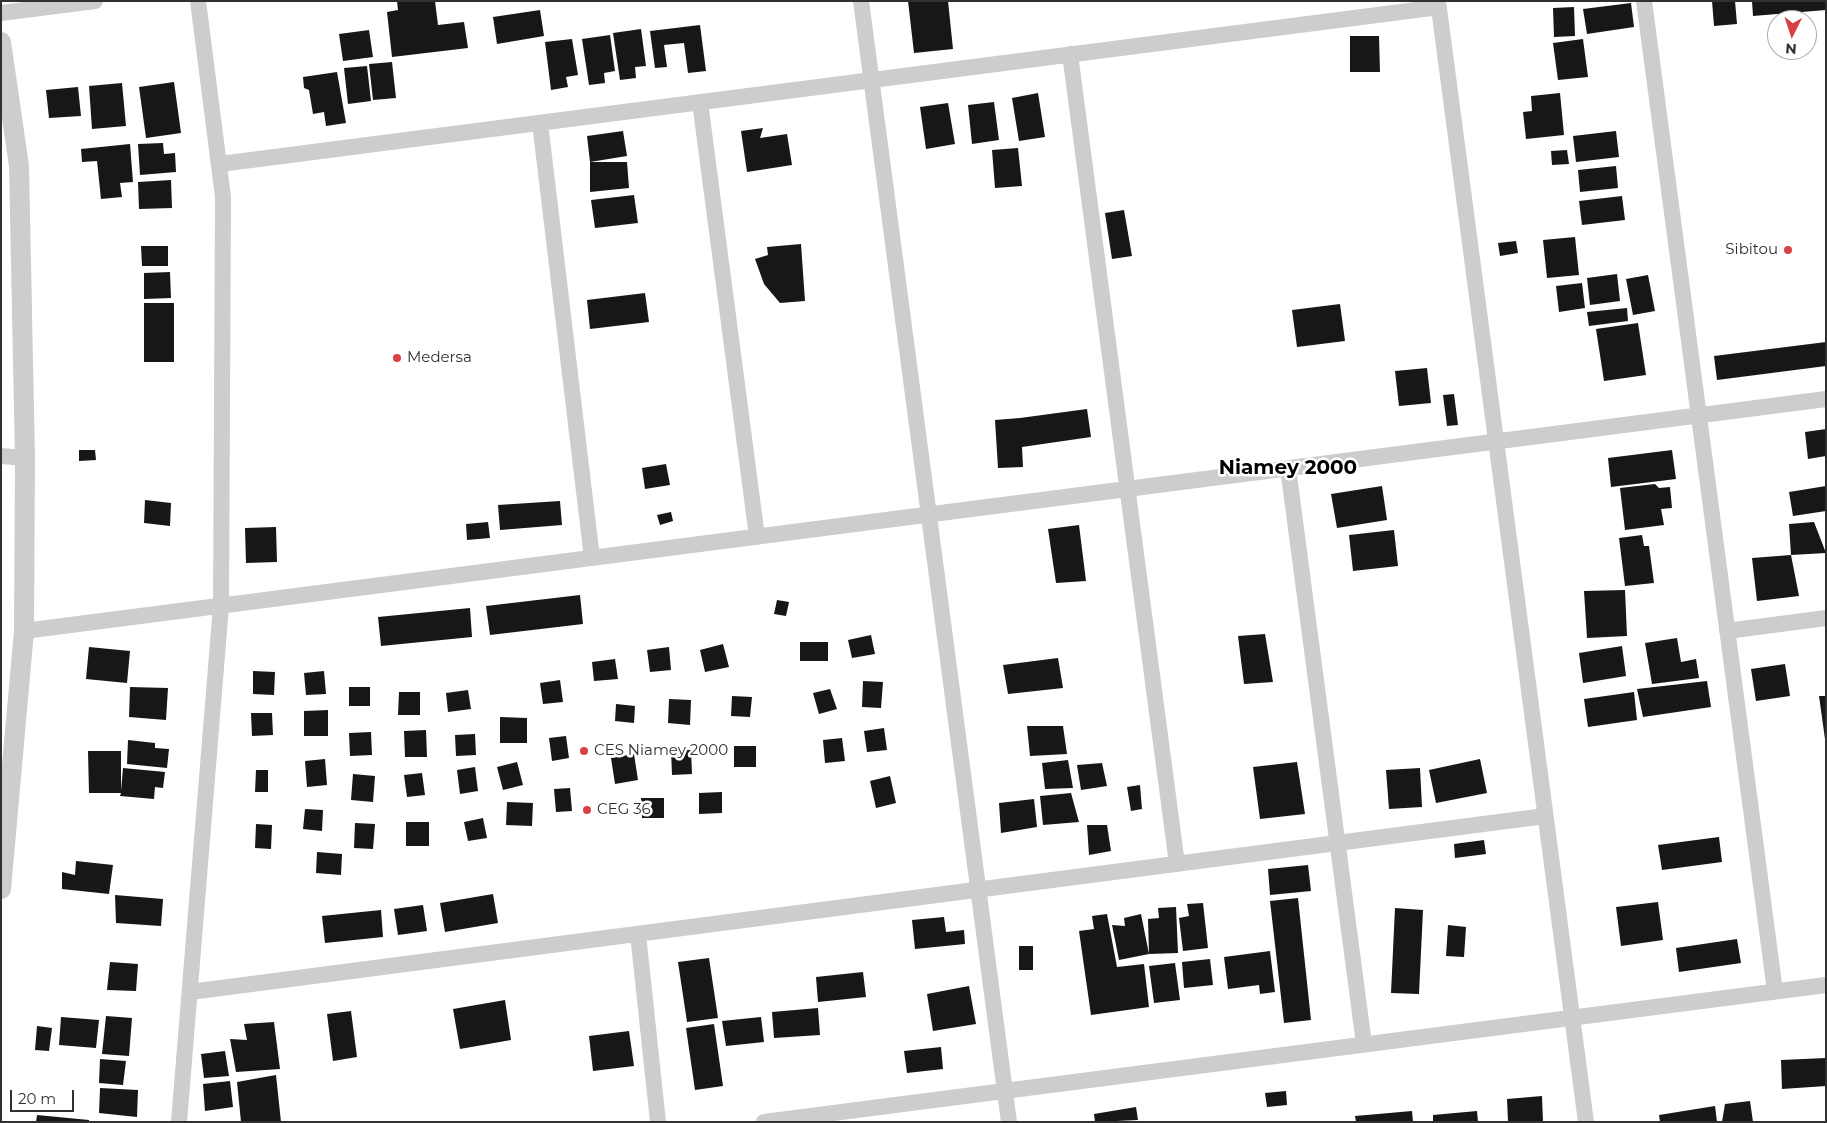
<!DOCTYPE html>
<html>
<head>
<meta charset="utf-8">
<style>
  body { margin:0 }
  #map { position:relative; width:1827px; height:1123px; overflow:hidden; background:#fff; font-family:Montserrat,sans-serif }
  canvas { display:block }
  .frame { position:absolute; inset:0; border:2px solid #303030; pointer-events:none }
  .north { position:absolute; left:1767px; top:10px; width:50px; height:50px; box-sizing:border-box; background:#fff; border:1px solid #acacac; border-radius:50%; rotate:184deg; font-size:14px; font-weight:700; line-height:20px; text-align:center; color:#303030 }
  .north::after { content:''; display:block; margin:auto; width:18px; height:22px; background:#d74144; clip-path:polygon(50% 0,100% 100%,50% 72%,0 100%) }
  .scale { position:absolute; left:10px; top:1090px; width:64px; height:22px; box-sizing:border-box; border:2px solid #303030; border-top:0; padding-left:6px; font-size:15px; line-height:18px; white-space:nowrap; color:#303030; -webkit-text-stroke:4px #fff; paint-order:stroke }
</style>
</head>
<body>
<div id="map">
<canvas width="1827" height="1123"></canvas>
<div class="frame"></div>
<div class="north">N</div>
<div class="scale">20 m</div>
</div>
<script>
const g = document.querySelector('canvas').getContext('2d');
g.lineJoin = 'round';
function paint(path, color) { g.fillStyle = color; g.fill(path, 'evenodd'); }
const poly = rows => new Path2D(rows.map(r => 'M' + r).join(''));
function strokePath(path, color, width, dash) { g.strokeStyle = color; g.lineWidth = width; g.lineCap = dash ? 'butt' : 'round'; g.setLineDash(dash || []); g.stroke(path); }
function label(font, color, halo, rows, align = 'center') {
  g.font = font + ' Montserrat,sans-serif'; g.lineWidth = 5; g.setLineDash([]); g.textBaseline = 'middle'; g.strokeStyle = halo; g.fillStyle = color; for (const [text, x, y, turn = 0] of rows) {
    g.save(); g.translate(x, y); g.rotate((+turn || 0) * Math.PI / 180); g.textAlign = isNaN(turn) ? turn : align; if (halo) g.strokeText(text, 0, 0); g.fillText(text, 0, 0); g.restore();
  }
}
const building = poly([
  [397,1,435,1,438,25,464,22,468,48,392,57,387,12,398,10],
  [908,1,948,1,953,49,914,53],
  [1712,1,1735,1,1737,24,1714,26],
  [1752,1,1826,1,1826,10,1753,16],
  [1631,3,1634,27,1587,34,1583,9],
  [1574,7,1575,36,1554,37,1553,8],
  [540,10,544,36,497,44,493,17],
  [700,25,706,71,688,73,684,43,664,45,667,67,655,68,650,31],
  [641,29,646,66,635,67,636,78,620,80,613,33],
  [369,30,373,57,343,61,339,34],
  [610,35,615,71,604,73,605,83,589,85,582,39],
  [1350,36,1379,36,1380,72,1350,72],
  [572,39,578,75,566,77,568,87,551,90,545,42],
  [1583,39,1588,77,1558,80,1553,43],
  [392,62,396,98,373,100,369,64],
  [367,66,371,101,348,104,344,68],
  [337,72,346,123,326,126,324,112,313,114,309,90,304,88,303,77],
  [174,82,181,133,146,138,139,87],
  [122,83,126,126,92,129,89,86],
  [78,87,81,116,49,118,46,90],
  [1038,93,1045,137,1019,141,1012,98],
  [1560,93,1564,135,1526,139,1523,112,1532,111,1531,96],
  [994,102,999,140,972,144,968,105],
  [948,103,955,144,926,149,920,107],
  [763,128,760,138,787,134,792,165,747,172,741,131],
  [623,131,627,156,590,162,627,162,629,188,590,192,590,162,587,136],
  [1616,131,1619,157,1576,162,1573,136],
  [163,143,164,154,175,153,176,172,140,175,138,144],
  [130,144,133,182,120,183,122,197,101,199,97,161,82,162,81,149],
  [1018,148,1022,186,995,188,992,150],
  [1567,150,1569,164,1552,165,1551,151],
  [1616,166,1618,188,1580,192,1578,170],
  [171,180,172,208,139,209,138,182],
  [634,195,638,223,595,228,591,200],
  [1622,196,1625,220,1582,225,1579,201],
  [1124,210,1132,256,1112,259,1105,213],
  [1575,237,1579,275,1547,278,1543,240],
  [1516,241,1518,253,1500,256,1498,243],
  [801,244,805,301,780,303,764,284,755,259,768,255,767,247],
  [141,246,168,246,168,266,142,266],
  [170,272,171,298,144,299,144,273],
  [1617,274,1620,301,1590,305,1587,278],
  [1648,275,1655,311,1633,315,1626,279],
  [1582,283,1585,308,1559,312,1556,286],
  [645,293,649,322,590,329,587,300],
  [144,303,174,303,174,362,144,362],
  [1340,304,1345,341,1297,347,1292,310],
  [1627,308,1628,321,1589,326,1587,312],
  [1638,323,1646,375,1604,381,1596,329],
  [1826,342,1826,366,1717,380,1714,356],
  [1427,368,1431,403,1399,406,1395,371],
  [1454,394,1458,425,1447,426,1443,395],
  [1087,409,1091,437,1022,447,1023,467,998,468,995,420,1020,418],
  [1826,429,1826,456,1808,459,1805,432],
  [79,450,95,450,96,460,79,461],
  [1672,450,1676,479,1611,487,1608,458],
  [666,464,670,485,645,489,642,468],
  [1655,484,1659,488,1670,487,1672,508,1661,509,1664,525,1625,530,1620,488],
  [1382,486,1387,520,1337,528,1331,494],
  [1826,486,1826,511,1793,516,1789,492],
  [145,500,171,503,170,526,144,523],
  [560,501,562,525,500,530,498,505],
  [671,512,673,521,660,525,657,515],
  [488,522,490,538,467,540,466,524],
  [1814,522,1826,553,1791,555,1789,524],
  [1079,525,1086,581,1056,583,1048,529],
  [276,527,277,562,246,563,245,528],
  [1394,530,1398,566,1353,571,1349,535],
  [1642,535,1644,546,1649,546,1654,583,1625,586,1619,538],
  [1791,555,1799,596,1757,601,1752,558],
  [1625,590,1627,636,1587,638,1584,591],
  [580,595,583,624,490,635,486,606],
  [777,600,789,602,786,616,774,614],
  [470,608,472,637,381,646,378,617],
  [1265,634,1273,682,1244,684,1238,636],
  [871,635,875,654,852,658,848,640],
  [1677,638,1681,662,1696,659,1699,678,1652,684,1645,643],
  [800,642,828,642,828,661,800,661],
  [723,644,729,667,705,672,700,650],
  [1622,646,1626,676,1583,683,1579,653],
  [89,647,130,651,127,683,86,679],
  [669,647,671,670,650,672,647,650],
  [1058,658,1063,688,1008,694,1003,665],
  [615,659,618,679,594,681,592,662],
  [1785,664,1790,696,1756,701,1751,669],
  [253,671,275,672,274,695,253,694],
  [324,671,326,694,306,695,304,673],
  [560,680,563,702,543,704,540,683],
  [863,681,883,682,881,708,862,707],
  [1707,681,1711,707,1643,717,1637,689],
  [130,687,168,688,166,720,129,717],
  [349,687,370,687,370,706,349,706],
  [830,689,837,709,819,714,813,693],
  [468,690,471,709,448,712,446,693],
  [399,692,420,692,420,715,398,715],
  [1634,692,1637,720,1588,727,1584,699],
  [732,696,752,697,750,717,731,716],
  [1819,696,1826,696,1826,739,1825,739],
  [669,699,691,700,690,725,668,723],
  [616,704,635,706,634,723,615,721],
  [328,710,328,736,304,736,304,711],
  [251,713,272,713,273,735,252,736],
  [500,717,527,718,527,743,500,743],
  [1027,726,1063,726,1067,754,1030,756],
  [884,728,887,750,867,752,864,731],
  [426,730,427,757,405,757,404,731],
  [371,732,372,755,350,756,349,733],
  [475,734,476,755,456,756,455,735],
  [566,736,569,758,552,761,549,738],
  [842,738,845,761,825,763,823,740],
  [128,740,155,743,155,748,169,749,167,768,127,764],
  [734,746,756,746,756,767,734,767],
  [671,750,691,750,692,774,672,775],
  [88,751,121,751,121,791,123,768,165,772,163,788,155,787,154,799,120,796,121,793,89,793],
  [634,754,638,780,615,784,611,758],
  [325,759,327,785,307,787,305,761],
  [1480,759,1487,793,1436,803,1429,770],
  [1068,760,1073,788,1045,789,1042,763],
  [517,762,523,785,503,790,497,767],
  [1297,762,1305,814,1260,819,1253,767],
  [1102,763,1107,786,1081,790,1077,765],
  [475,767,478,791,460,794,457,770],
  [1420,768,1422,807,1389,809,1386,770],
  [256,770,268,770,268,792,255,792],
  [422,773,425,795,407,797,404,775],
  [353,774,375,776,373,802,351,800],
  [890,776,896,803,876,808,870,781],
  [1140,785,1142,809,1131,811,1127,787],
  [570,788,572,811,556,812,554,789],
  [722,792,722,813,699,814,699,793],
  [1071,793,1079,822,1043,825,1040,796],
  [641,798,664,798,664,818,642,818],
  [1034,799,1037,827,1001,833,999,803],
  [507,802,533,803,532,826,506,825],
  [305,809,323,810,322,831,303,829],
  [483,818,487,838,468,841,464,822],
  [406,822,429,822,429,846,406,846],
  [355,823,375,824,373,849,354,848],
  [256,824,272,825,271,849,255,848],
  [1087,825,1107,825,1111,851,1089,855],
  [1719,837,1722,862,1662,870,1658,845],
  [1484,840,1486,854,1455,858,1454,844],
  [317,852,342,854,341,875,316,873],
  [76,861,113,865,109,894,62,889,62,872,75,875],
  [1308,865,1311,891,1270,895,1268,869],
  [493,894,498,923,445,932,440,903],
  [115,895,163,899,161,926,116,923],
  [1298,898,1311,1020,1284,1023,1270,901],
  [1658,902,1663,940,1621,946,1616,907],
  [1203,903,1208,948,1183,951,1179,918,1189,916,1187,904],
  [423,905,427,931,398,935,394,909],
  [1176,907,1178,953,1149,954,1148,919,1159,918,1158,908],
  [1395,908,1423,910,1419,994,1391,993],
  [381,910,383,937,325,943,322,916],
  [1107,914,1117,967,1144,964,1149,1007,1091,1015,1079,931,1094,929,1092,916],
  [1141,914,1149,954,1119,960,1112,925,1125,926,1124,918],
  [944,917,946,932,964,930,965,944,915,949,912,920],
  [1448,925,1466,927,1464,957,1446,956],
  [1737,939,1741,963,1679,972,1676,948],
  [1019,946,1033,946,1033,970,1019,970],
  [1270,951,1275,992,1260,994,1259,985,1228,989,1224,957],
  [709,958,718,1018,687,1022,678,962],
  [1210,959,1213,985,1184,988,1182,962],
  [110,962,138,964,136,991,107,990],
  [1175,963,1180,1000,1154,1003,1149,966],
  [863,972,866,997,818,1002,816,977],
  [969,986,976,1024,933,1031,927,994],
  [505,1000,511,1040,460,1049,453,1009],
  [818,1008,820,1035,774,1038,772,1012],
  [351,1011,357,1057,333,1061,327,1014],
  [106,1016,132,1018,129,1056,102,1054],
  [61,1017,99,1020,96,1048,59,1045],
  [761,1017,764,1042,726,1046,722,1021],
  [274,1022,280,1069,236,1072,230,1039,247,1040,244,1024],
  [714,1024,723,1086,695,1090,686,1028],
  [37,1026,52,1028,49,1051,35,1050],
  [629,1031,634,1066,593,1071,589,1036],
  [941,1047,943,1069,907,1073,904,1051],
  [225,1051,229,1076,204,1078,201,1054],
  [1826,1058,1826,1086,1782,1089,1781,1060],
  [100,1059,126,1061,123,1085,99,1083],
  [276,1075,281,1122,241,1122,237,1082],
  [230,1081,233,1107,205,1111,203,1084],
  [100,1088,138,1090,137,1117,99,1113],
  [1286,1091,1287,1105,1267,1107,1265,1093],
  [1542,1096,1543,1122,1508,1122,1507,1099],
  [1750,1101,1753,1122,1722,1122,1725,1104],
  [1715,1106,1717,1122,1660,1122,1659,1115],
  [1136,1107,1138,1120,1095,1122,1094,1114],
  [1412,1111,1413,1122,1356,1122,1355,1116],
  [1477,1111,1478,1122,1433,1122,1433,1115],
  [37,1115,89,1120,89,1122,36,1122]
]);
const minor = poly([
  [861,1,1009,1122],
  [1438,1,1586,1122],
  [1644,1,1775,991],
  [1,13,95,1],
  [1070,54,1177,864],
  [700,102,757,537],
  [540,123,592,558],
  [220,164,1439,7],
  [1,456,25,458],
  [1288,468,1364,1044],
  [24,631,1826,399],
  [1727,631,1826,618],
  [638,934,658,1122],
  [190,992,1545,816],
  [179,1122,221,606,223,197,198,1],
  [764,1122,1826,985]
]);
const tertiary = poly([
  [1,42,19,166,25,458,24,631,1,889]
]);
const markers = [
  [1788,250,5,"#d74144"],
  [397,358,5,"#d74144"],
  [584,751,5,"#d74144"],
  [587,810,5,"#d74144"]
];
const poiNames = [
  ["Sibitou",1778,250,"right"],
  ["Medersa",407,358],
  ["CES Niamey 2000",594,751],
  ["CEG 36",597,810]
];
const districtNames = [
  ["Niamey 2000",1288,468]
];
paint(building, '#171717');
strokePath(minor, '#cdcdcd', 16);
strokePath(tertiary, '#cdcdcd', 20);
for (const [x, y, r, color] of markers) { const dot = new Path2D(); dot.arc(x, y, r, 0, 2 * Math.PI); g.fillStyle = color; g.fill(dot); strokePath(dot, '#fff', 2); }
label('15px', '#303030', '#fff', poiNames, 'left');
label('bold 20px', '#000', '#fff', districtNames);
</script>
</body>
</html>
